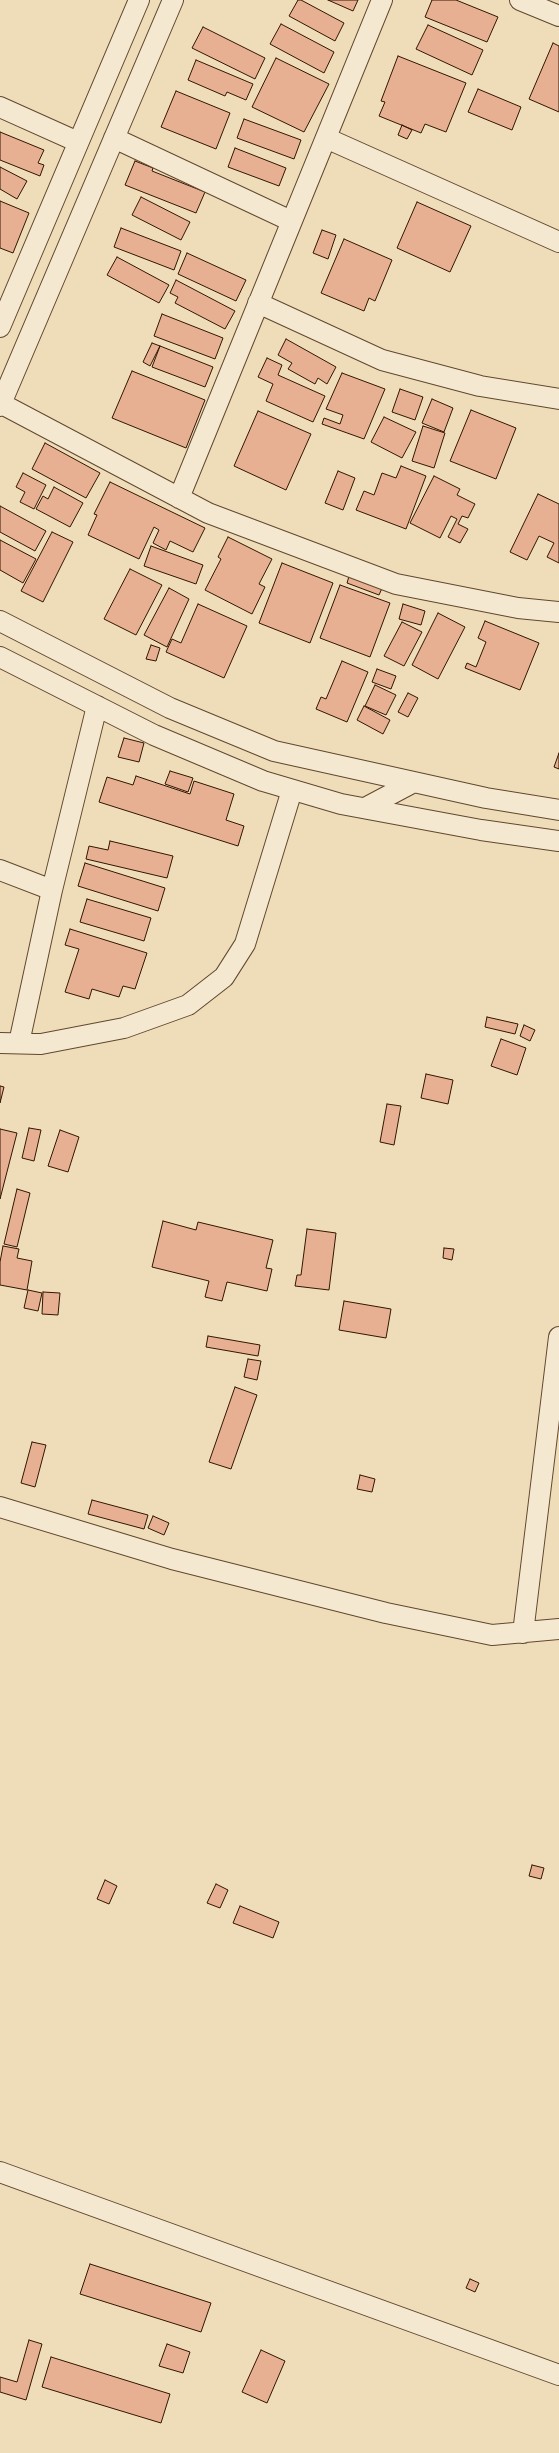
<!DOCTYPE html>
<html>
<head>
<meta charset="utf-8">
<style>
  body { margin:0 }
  canvas { display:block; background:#efdcb8 }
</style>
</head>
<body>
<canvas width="559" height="2453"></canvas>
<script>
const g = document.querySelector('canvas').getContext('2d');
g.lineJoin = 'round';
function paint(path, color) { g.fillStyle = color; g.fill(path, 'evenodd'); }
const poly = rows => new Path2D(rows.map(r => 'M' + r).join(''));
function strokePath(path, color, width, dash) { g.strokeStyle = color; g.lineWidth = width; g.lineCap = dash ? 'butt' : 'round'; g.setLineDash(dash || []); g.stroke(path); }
const building = poly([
  [298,0,301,0,344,23,335,41,289,16,298,0],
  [328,0,358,0,353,11,328,0],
  [432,0,456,0,498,17,487,42,425,17,432,0],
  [281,24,334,52,324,73,270,44,281,24],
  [428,25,483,50,472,75,416,49,428,25],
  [203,27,265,58,255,79,192,48,203,27],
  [553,43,559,46,559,112,529,99,553,43],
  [398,56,466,83,446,132,425,124,421,133,379,116,385,102,381,101,398,56],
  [276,58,329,84,304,132,252,107,276,58],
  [196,60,253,84,246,100,227,92,225,96,188,80,196,60],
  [478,89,521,107,512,130,468,112,478,89],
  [176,91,230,113,216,149,161,127,176,91],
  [244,119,301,140,294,159,237,138,244,119],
  [402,125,412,130,407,139,398,135,402,125],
  [0,132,44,150,38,163,44,165,40,176,0,160,0,132],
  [235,148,286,168,279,186,228,167,235,148],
  [135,161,153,168,152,171,205,192,196,213,125,185,135,161],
  [0,167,27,181,17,199,0,189,0,167],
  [141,197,190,222,181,240,132,215,141,197],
  [0,201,29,213,13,253,0,248,0,201],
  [417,202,471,226,450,272,397,248,417,202],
  [121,228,181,251,174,270,114,247,121,228],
  [322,230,336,235,328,259,313,253,322,230],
  [344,239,392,260,375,301,369,298,364,311,321,293,344,239],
  [187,253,246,280,236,301,178,274,187,253],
  [117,257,169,285,159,303,107,275,117,257],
  [176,280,235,311,225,329,175,303,178,297,170,293,176,280],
  [162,314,223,338,215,359,154,336,162,314],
  [286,339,336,367,327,384,318,378,315,384,288,369,292,363,278,355,286,339],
  [152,343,160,346,150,366,143,362,152,343],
  [160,346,213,367,205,387,152,367,160,346],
  [267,358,282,365,278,375,325,396,313,422,266,401,273,384,258,377,267,358],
  [132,371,205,400,186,448,112,418,132,371],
  [342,373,385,389,364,439,322,424,324,418,340,424,343,415,326,409,342,373],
  [400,389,423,397,415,420,392,412,400,389],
  [432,399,453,408,444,432,422,423,432,399],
  [471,410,516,428,496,479,450,461,471,410],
  [258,411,311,434,286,490,234,466,258,411],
  [384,417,416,432,402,458,371,442,384,417],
  [423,426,445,433,434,468,412,461,423,426],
  [45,443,100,473,86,498,32,469,45,443],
  [401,466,426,476,406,529,356,510,364,491,374,495,382,473,396,478,401,466],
  [338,471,355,478,343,510,325,503,338,471],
  [23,473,46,485,34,509,20,502,25,492,16,487,23,473],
  [434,476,460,489,457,495,475,504,468,518,462,516,458,524,468,529,460,543,448,537,457,519,451,516,440,538,410,523,434,476],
  [110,482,205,528,193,552,170,541,166,550,153,543,159,530,154,527,139,559,88,535,97,515,94,514,110,482],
  [54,487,83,503,70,527,36,509,43,496,48,499,54,487],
  [538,494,559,504,559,563,547,557,554,543,539,536,527,560,510,552,538,494],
  [0,506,46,531,35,551,0,532,0,506],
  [52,532,73,542,43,602,21,591,52,532],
  [228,537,272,559,259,584,265,587,252,614,205,590,221,559,218,557,228,537],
  [0,540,36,559,23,583,0,570,0,540],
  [151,546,203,565,196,584,144,566,151,546],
  [282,563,333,583,310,643,259,623,282,563],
  [130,569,162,585,136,635,104,619,130,569],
  [350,573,383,586,379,595,347,583,350,573],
  [340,585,390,603,370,657,320,638,340,585],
  [169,588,189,599,167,647,144,635,169,588],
  [198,604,247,626,224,678,166,652,172,639,181,643,198,604],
  [403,604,425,611,421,625,399,619,403,604],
  [438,613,465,627,438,679,412,665,438,613],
  [485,621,539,643,520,690,465,668,467,663,476,667,486,642,478,638,485,621],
  [402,622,422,632,404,666,384,656,402,622],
  [151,645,160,648,156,661,146,659,151,645],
  [342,661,368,672,347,722,316,709,321,697,326,699,342,661],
  [377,669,396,676,391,689,372,682,377,669],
  [375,685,396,695,386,715,365,706,375,685],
  [408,693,418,698,408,717,398,712,408,693],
  [364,706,390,720,383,734,357,720,364,706],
  [124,738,144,743,139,762,118,757,124,738],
  [559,753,559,769,554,767,559,753],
  [170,771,193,778,188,792,165,784,170,771],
  [136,776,190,794,194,781,234,794,226,820,244,826,238,846,99,802,107,777,133,785,136,776],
  [110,841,173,856,167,878,86,859,89,846,108,850,110,841],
  [85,863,165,888,158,911,78,886,85,863],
  [87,899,151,918,144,941,80,922,87,899],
  [70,929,147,953,135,989,123,986,119,997,92,989,89,999,65,992,79,949,65,945,70,929],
  [487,1017,518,1024,515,1034,485,1027,487,1017],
  [524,1025,535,1030,530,1041,520,1036,524,1025],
  [501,1039,526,1048,517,1075,491,1066,501,1039],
  [426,1074,453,1080,448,1104,421,1098,426,1074],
  [0,1086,4,1087,0,1103,0,1086],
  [387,1104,401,1106,394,1145,380,1142,387,1104],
  [29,1128,41,1130,34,1161,22,1158,29,1128],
  [0,1129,17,1133,0,1199,0,1129],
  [60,1130,79,1137,68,1172,48,1166,60,1130],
  [17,1189,30,1193,17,1247,4,1244,17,1189],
  [163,1221,196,1230,198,1222,273,1240,266,1268,272,1269,267,1291,227,1282,222,1301,205,1297,209,1281,152,1267,163,1221],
  [307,1229,336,1233,329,1290,295,1286,297,1275,301,1275,307,1229],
  [3,1246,19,1249,17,1258,32,1261,27,1290,0,1285,0,1262,3,1246],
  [444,1248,454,1249,452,1260,443,1258,444,1248],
  [28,1290,42,1293,38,1311,24,1308,28,1290],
  [43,1292,60,1293,58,1315,42,1314,43,1292],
  [344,1301,391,1309,386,1338,339,1330,344,1301],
  [208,1336,260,1345,258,1356,206,1347,208,1336],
  [248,1359,261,1361,257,1380,244,1377,248,1359],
  [235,1387,257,1395,231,1469,209,1462,235,1387],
  [32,1442,46,1445,35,1487,21,1483,32,1442],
  [360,1475,375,1479,372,1492,357,1489,360,1475],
  [92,1500,148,1515,144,1529,88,1514,92,1500],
  [153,1516,169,1523,164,1535,148,1528,153,1516],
  [532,1865,544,1868,541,1879,529,1876,532,1865],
  [105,1880,117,1886,109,1904,97,1899,105,1880],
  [216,1884,228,1890,220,1908,207,1903,216,1884],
  [240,1906,279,1922,273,1938,233,1923,240,1906],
  [90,2264,211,2303,201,2332,80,2294,90,2264],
  [470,2279,479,2283,475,2292,466,2288,470,2279],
  [29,2340,42,2344,26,2400,0,2392,0,2377,17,2382,29,2340],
  [167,2344,190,2352,183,2373,159,2366,167,2344],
  [261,2350,285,2361,267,2403,242,2392,261,2350],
  [51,2357,170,2394,161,2423,42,2387,51,2357]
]);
const minor = poly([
  [520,0,559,16],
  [0,107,78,142],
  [114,138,291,221],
  [326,138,559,242],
  [258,303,382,360,480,386,559,399],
  [0,327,139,0],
  [0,403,208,513,396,584,518,608,559,612],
  [0,406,173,0],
  [179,498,382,0],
  [0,621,170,708,274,751,486,798,559,810],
  [0,657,154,735,263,781,341,804,481,830,559,841],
  [365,808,414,782],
  [0,870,52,890],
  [0,1043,41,1044,124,1028,188,1005,224,977,245,944,292,790],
  [19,1043,52,890,97,706],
  [0,1507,172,1559,386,1613,492,1635,559,1629],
  [523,1633,559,1337],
  [0,2172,559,2375]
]);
paint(building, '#e7b092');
strokePath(building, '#321600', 1);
strokePath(minor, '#61482e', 22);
strokePath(minor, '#f5e8d1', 20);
</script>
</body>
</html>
